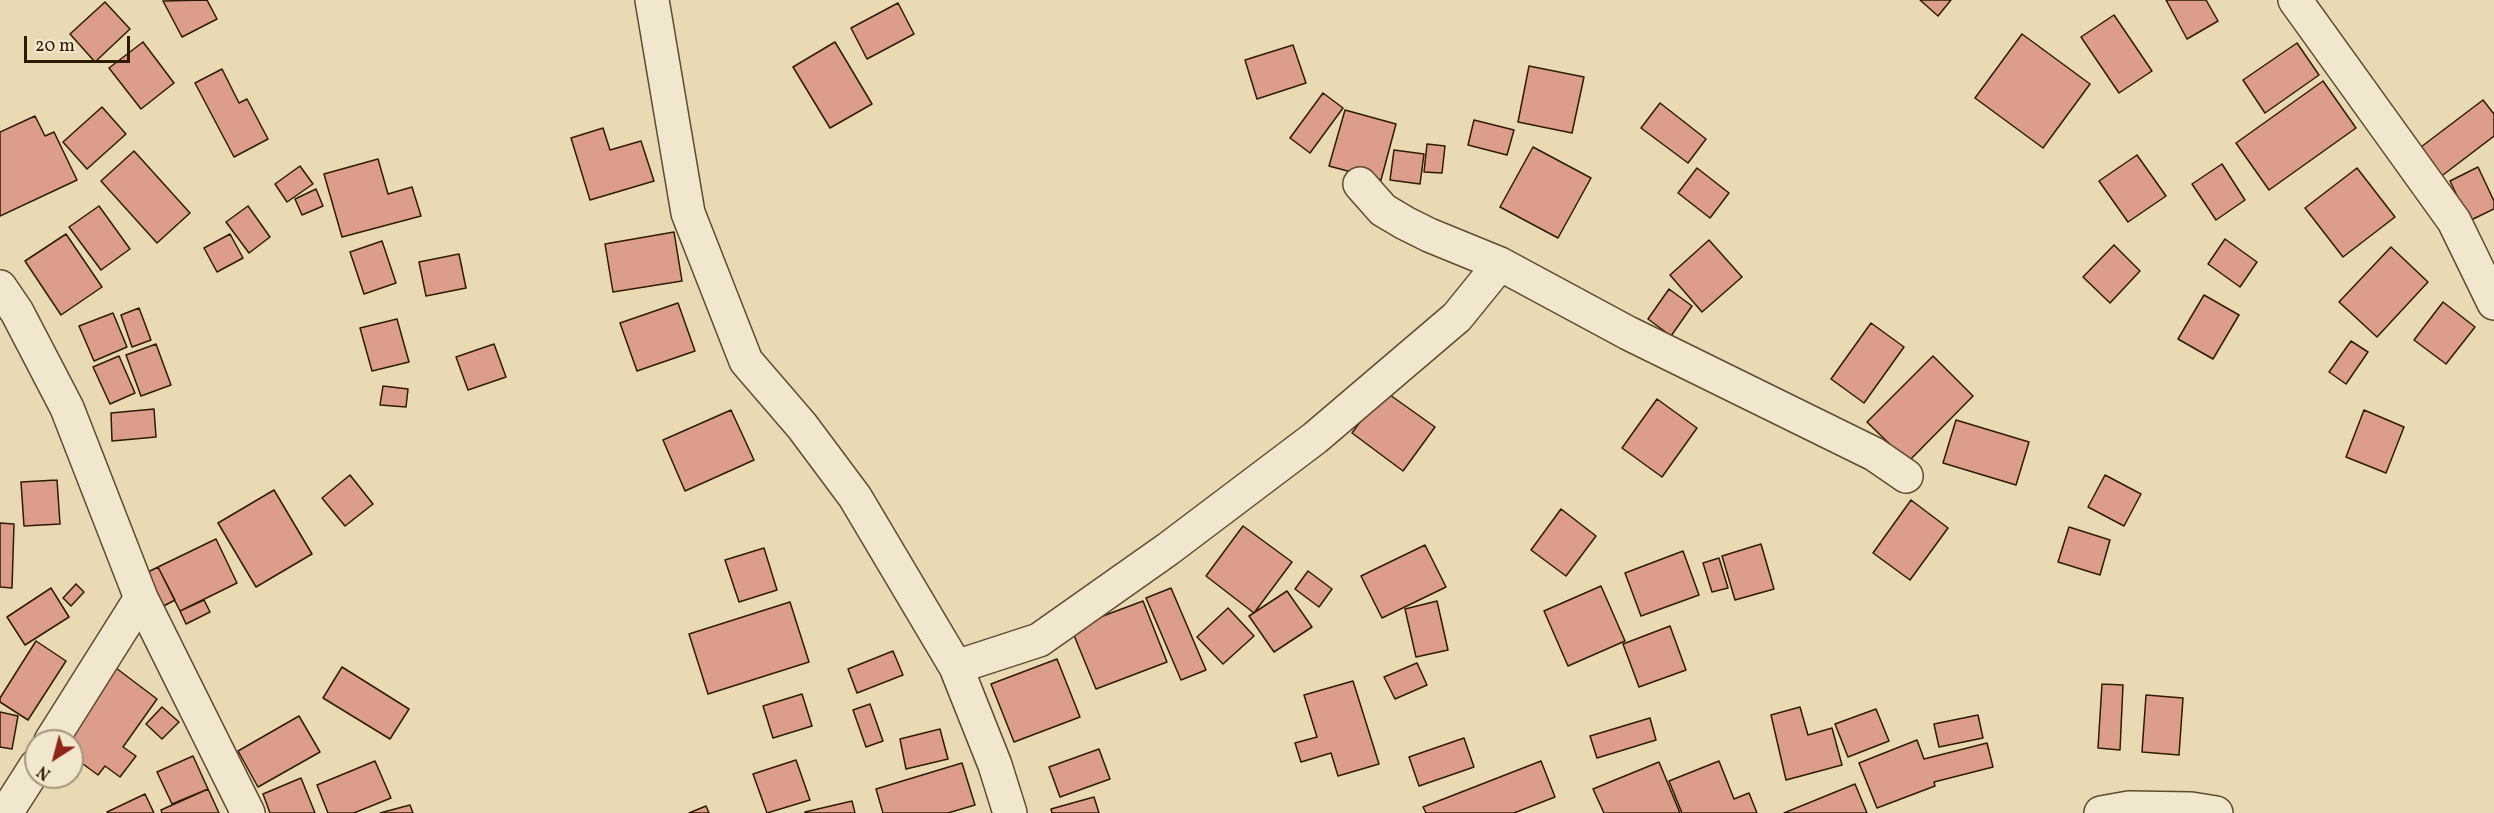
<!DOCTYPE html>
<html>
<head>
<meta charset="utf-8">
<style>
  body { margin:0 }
  #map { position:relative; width:2494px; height:813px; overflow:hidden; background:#e9dab4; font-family:Vollkorn,serif }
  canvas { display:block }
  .north { position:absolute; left:24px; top:729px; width:60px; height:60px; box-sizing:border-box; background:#f1e7ce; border:2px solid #a3957c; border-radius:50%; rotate:216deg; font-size:16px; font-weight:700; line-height:24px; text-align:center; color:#2e1b00 }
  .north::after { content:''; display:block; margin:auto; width:21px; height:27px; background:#8f2418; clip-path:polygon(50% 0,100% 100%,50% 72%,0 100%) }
  .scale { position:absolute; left:24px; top:36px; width:106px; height:27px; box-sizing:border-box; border:3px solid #2e1b00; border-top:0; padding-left:8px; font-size:18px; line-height:21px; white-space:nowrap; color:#2e1b00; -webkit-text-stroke:4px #f1e7ce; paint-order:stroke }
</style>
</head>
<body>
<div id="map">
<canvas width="2494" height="813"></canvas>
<div class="north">N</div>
<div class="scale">20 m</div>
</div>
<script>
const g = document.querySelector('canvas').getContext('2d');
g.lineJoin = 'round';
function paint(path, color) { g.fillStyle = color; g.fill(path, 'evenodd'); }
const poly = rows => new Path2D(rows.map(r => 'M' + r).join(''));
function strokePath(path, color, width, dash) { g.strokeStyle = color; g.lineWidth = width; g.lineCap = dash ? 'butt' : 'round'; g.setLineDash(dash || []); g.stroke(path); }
const building = poly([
  [207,0,217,19,182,37,163,1,207,0],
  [1920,0,1951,0,1938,16,1920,0],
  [2166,0,2206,0,2218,21,2187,39,2166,0],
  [105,2,130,29,95,62,70,34,105,2],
  [898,3,914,34,867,59,851,28,898,3],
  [2114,15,2152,71,2119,93,2081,37,2114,15],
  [2022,34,2090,84,2043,148,1975,98,2022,34],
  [143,42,174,83,141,109,109,68,143,42],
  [835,42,872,104,830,128,793,67,835,42],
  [2297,43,2319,75,2265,113,2243,80,2297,43],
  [1293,45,1306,83,1257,99,1245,60,1293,45],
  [1529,66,1584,77,1572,133,1518,122,1529,66],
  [222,69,239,103,247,99,268,139,234,157,195,83,222,69],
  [2323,81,2356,128,2269,190,2236,143,2323,81],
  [1323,93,1343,108,1310,153,1290,138,1323,93],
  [2483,100,2494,114,2494,136,2439,178,2417,150,2483,100],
  [1660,103,1706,139,1688,163,1641,128,1660,103],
  [102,107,126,134,87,169,63,142,102,107],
  [1345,110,1396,124,1381,180,1329,166,1345,110],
  [35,116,45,136,54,132,77,180,0,216,0,132,35,116],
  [1474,120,1514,130,1507,155,1468,145,1474,120],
  [603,128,610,150,641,141,654,181,590,200,571,138,603,128],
  [1427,144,1445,146,1442,173,1424,172,1427,144],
  [1533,147,1591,178,1558,238,1500,207,1533,147],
  [1394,150,1424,154,1420,184,1390,180,1394,150],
  [134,151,190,213,157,243,101,181,134,151],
  [2137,155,2166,196,2128,222,2099,181,2137,155],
  [378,159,388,194,412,187,421,216,342,237,324,174,378,159],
  [2222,164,2245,200,2216,220,2192,184,2222,164],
  [300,166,313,184,287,202,275,184,300,166],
  [2478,167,2494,201,2494,209,2469,221,2450,181,2478,167],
  [1697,168,1729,193,1710,218,1678,193,1697,168],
  [2357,168,2395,217,2343,257,2305,208,2357,168],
  [316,189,323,206,302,215,295,199,316,189],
  [99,206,130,249,101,270,69,227,99,206],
  [248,206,270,237,249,253,226,222,248,206],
  [674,232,682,281,613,292,605,244,674,232],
  [66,234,102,287,61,315,25,261,66,234],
  [230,234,243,258,217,272,204,248,230,234],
  [2225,239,2257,262,2240,287,2208,264,2225,239],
  [1709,240,1742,277,1702,312,1670,275,1709,240],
  [382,241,396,283,364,294,350,252,382,241],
  [2114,245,2140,271,2110,303,2083,277,2114,245],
  [2391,247,2428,282,2377,337,2339,302,2391,247],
  [459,254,466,288,426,296,419,262,459,254],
  [1669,289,1692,306,1671,336,1648,319,1669,289],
  [2204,295,2239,315,2213,359,2178,339,2204,295],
  [2443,302,2475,327,2446,364,2414,340,2443,302],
  [678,303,695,351,637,371,620,323,678,303],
  [139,308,151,340,132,347,121,315,139,308],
  [113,313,127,347,94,361,79,326,113,313],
  [397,319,409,362,372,371,360,328,397,319],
  [1871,323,1904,347,1864,403,1831,379,1871,323],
  [2351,341,2368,352,2346,384,2329,372,2351,341],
  [156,344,171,385,141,396,126,355,156,344],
  [494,344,506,377,468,390,456,357,494,344],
  [119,356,135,393,110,404,93,367,119,356],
  [1933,356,1973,396,1908,462,1867,422,1933,356],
  [383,386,408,389,406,407,380,405,383,386],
  [1383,390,1435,427,1403,471,1352,433,1383,390],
  [1657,399,1697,428,1662,477,1622,448,1657,399],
  [154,409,156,437,112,441,111,413,154,409],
  [731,410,754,460,685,491,663,440,731,410],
  [2364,410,2404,427,2386,473,2346,457,2364,410],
  [1956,420,2029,442,2016,485,1943,463,1956,420],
  [350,475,373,504,345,526,322,498,350,475],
  [2105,475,2141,494,2124,526,2088,507,2105,475],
  [57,480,60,524,24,526,21,482,57,480],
  [274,490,312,554,256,587,218,523,274,490],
  [1911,500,1948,528,1910,580,1873,553,1911,500],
  [1561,509,1596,536,1566,576,1531,550,1561,509],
  [0,523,14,524,12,588,0,587,0,523],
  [1243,526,1292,562,1254,613,1206,576,1243,526],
  [2069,527,2110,540,2100,575,2058,562,2069,527],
  [216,539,237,583,180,611,158,567,216,539],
  [1761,544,1774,589,1735,600,1722,556,1761,544],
  [1425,545,1446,587,1382,618,1361,576,1425,545],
  [764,548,777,590,739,602,725,560,764,548],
  [1683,551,1699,595,1641,616,1625,573,1683,551],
  [1719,558,1728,588,1712,592,1703,563,1719,558],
  [158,567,175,600,158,609,142,575,158,567],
  [1308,571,1332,589,1319,607,1295,589,1308,571],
  [76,584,84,592,71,606,63,598,76,584],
  [1601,586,1625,641,1568,666,1544,611,1601,586],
  [51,588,69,617,25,645,7,617,51,588],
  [1171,588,1206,670,1181,680,1146,598,1171,588],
  [1287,591,1312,627,1274,652,1249,616,1287,591],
  [204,600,210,612,186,624,180,611,204,600],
  [1143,601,1167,662,1096,689,1071,628,1143,601],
  [1437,601,1448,650,1416,657,1405,609,1437,601],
  [790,602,809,662,708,694,689,634,790,602],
  [1228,608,1254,636,1223,664,1197,637,1228,608],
  [1670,626,1686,670,1639,687,1623,644,1670,626],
  [36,641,66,661,28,720,0,702,0,698,36,641],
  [893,651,903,675,857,693,848,669,893,651],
  [1057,659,1080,717,1014,742,991,684,1057,659],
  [1417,663,1427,685,1395,699,1384,677,1417,663],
  [112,665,157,699,123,747,136,756,120,777,105,766,98,775,72,756,72,741,56,741,112,665],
  [342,667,409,709,390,739,323,698,342,667],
  [1353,681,1379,764,1338,776,1331,753,1301,762,1295,743,1317,737,1304,695,1353,681],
  [2102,684,2123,685,2120,750,2098,748,2102,684],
  [802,694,812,726,773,738,763,706,802,694],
  [2146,695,2183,698,2179,755,2142,752,2146,695],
  [870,704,883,741,866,747,853,710,870,704],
  [162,707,179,722,162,739,146,724,162,707],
  [1800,707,1808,735,1832,728,1842,765,1786,780,1771,715,1800,707],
  [1876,709,1889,741,1848,757,1835,724,1876,709],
  [0,712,18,716,12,749,0,747,0,712],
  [1978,715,1983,738,1939,747,1934,724,1978,715],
  [299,716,320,752,258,787,238,751,299,716],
  [1650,718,1656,740,1597,758,1590,736,1650,718],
  [940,729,948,759,906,769,900,739,940,729],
  [1464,738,1474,767,1419,786,1409,757,1464,738],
  [1917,740,1924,759,1987,743,1993,767,1934,782,1935,786,1877,808,1859,763,1917,740],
  [1099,749,1110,779,1060,797,1049,767,1099,749],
  [193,756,208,789,172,804,157,772,193,756],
  [796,760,810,800,767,813,753,774,796,760],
  [375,761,391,798,354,813,328,813,317,785,375,761],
  [1541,761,1555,797,1514,813,1426,813,1423,807,1541,761],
  [1719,761,1734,799,1749,793,1757,813,1682,813,1669,781,1719,761],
  [1659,762,1680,813,1604,813,1593,789,1659,762],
  [962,763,975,805,948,813,883,813,876,789,962,763],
  [301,778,315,813,270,813,263,794,301,778],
  [1855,784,1867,813,1784,813,1855,784],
  [208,789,219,813,162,813,161,810,208,789],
  [145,794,154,813,108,813,107,812,145,794],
  [1094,797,1099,813,1052,813,1051,809,1094,797],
  [852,801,855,813,805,813,805,812,852,801],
  [410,805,413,813,380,813,410,805],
  [706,806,709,813,689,813,706,806]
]);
const street = poly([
  [652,0,688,213,746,361,802,426,855,497,956,667,995,765,1010,813],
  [2295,0,2454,221,2494,303],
  [1500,264,1628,333,1874,454,1906,476],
  [0,287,17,312,67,408,141,598,248,813],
  [956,667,1039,640,1168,549,1315,438,1457,317,1500,264,1429,235,1405,223,1383,210,1360,184],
  [51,741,141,598],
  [6,813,36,766],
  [2101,813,2129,808,2191,809,2216,813]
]);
paint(building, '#dc9d8a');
strokePath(building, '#2e1b00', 1.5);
strokePath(street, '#5d4b2d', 36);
strokePath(street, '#f1e7ce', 33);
</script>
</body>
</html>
